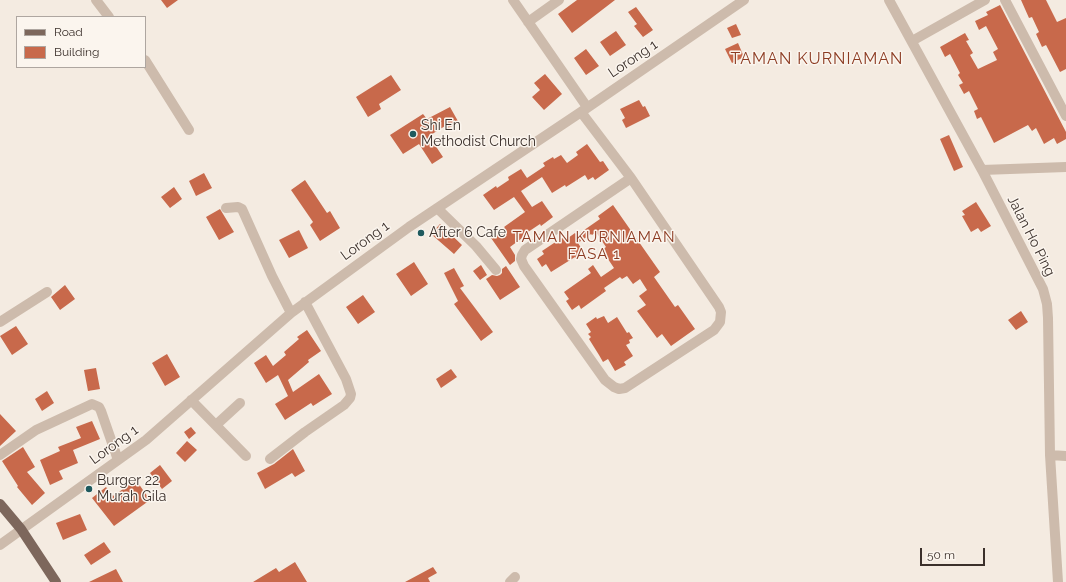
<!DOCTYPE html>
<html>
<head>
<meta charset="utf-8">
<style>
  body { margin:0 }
  #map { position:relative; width:1066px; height:582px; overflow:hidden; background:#f4ebe1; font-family:Raleway,sans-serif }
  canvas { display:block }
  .legend { position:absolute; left:16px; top:16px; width:130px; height:52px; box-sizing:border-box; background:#fbf5ee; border:1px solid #aea6a0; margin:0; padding:5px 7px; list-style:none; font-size:12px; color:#3b302b }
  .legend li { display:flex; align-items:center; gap:8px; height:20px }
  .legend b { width:20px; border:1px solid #aea6a0 }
  .scale { position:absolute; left:920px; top:548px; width:65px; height:18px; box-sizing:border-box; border:2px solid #3b302b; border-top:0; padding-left:5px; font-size:12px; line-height:14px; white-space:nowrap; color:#3b302b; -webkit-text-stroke:3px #fbf5ee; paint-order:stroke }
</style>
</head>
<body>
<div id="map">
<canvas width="1066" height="582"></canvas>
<ul class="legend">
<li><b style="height:5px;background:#7d675c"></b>Road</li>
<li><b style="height:11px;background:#c8694b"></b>Building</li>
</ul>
<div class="scale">50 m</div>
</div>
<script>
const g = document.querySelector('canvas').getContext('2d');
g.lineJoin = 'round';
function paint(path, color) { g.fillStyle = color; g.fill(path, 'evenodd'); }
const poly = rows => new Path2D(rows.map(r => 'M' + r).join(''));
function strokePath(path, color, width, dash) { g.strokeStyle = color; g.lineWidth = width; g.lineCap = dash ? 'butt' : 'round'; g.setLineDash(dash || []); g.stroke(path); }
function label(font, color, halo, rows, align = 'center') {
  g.font = font + ' Raleway,sans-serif'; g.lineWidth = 3; g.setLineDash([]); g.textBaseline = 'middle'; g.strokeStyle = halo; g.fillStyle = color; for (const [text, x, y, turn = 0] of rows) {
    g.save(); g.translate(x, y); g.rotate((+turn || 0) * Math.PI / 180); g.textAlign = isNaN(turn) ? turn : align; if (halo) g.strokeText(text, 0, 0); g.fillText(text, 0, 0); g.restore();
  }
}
const building = poly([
  [161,0,178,0,167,8],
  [577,0,615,0,572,33,558,14],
  [1021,0,1046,0,1057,22,1066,18,1066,69,1060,72,1046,45,1042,47,1036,34,1039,32,1032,17,1029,18],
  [1000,5,1066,132,1066,139,1057,144,1054,138,1044,144,1036,128,1032,131,1028,125,994,143,981,117,977,119,974,111,978,109,969,91,964,94,959,85,963,83,958,75,960,73,950,54,945,57,940,47,965,33,969,40,966,41,973,53,970,55,978,69,997,60,993,52,998,49,986,26,979,30,975,21,988,15,986,12],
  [636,7,653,30,643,37,634,26,637,24,628,12],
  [736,24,741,35,732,38,727,28],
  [616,31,626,45,610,56,600,42],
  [738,43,744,57,732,63,725,49],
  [586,49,599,66,586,75,574,58],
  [545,74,562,94,544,110,532,97,540,90,534,83],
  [391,75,401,90,379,104,381,109,368,117,356,97],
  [639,100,643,107,645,106,650,116,626,128,622,120,625,118,620,109],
  [450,107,459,123,446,129,445,126,429,136,443,157,432,164,419,144,403,154,390,135,423,114,427,119],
  [949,135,963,167,954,171,940,139],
  [587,144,600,162,603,161,609,170,595,180,593,177,588,180,585,175,566,187,565,185,552,193,542,177,521,191,532,207,542,201,553,217,541,226,540,224,528,232,529,233,510,247,515,255,515,261,510,265,491,238,505,228,504,227,525,212,514,197,494,210,483,195,496,186,497,188,509,180,508,177,521,169,527,178,545,166,543,163,553,157,554,159,561,155,567,163,578,155,576,152],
  [204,173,212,188,196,196,189,181],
  [305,180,327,213,330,211,340,228,320,241,310,225,313,222,291,190],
  [174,187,182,199,170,208,161,197],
  [976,202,991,226,981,232,978,228,971,232,962,216,965,215,962,211],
  [613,205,660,272,654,277,675,307,678,305,695,329,671,346,662,334,657,338,637,311,646,305,639,296,647,290,640,279,633,284,627,276,622,279,620,277,604,288,606,291,581,309,579,305,572,310,566,301,569,299,564,292,591,273,588,269,593,265,601,277,614,268,602,250,606,247,596,232,592,235,591,234,578,243,585,254,576,259,575,257,551,272,546,264,542,267,537,259,544,254,542,251,566,235,568,238,575,233,577,235,600,219,598,216],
  [220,209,234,232,219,240,206,217],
  [440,224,462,245,454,254,431,234],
  [299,230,308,248,289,258,279,240],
  [414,262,428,284,411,296,396,274],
  [481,265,487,275,480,280,473,271],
  [506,266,520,287,500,300,486,279,492,275,497,276,500,275,502,273,502,269],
  [454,268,464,286,460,288,493,332,481,341,454,304,458,301,444,273],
  [65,285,75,299,60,310,51,297],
  [363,295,375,312,358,324,346,307],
  [1021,311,1028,322,1016,330,1008,320],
  [604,316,608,323,617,317,627,333,629,332,633,338,629,340,630,343,626,345,633,356,624,362,626,365,615,371,608,359,603,362,599,355,589,339,591,337,588,334,591,332,586,324,596,317,597,319],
  [16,326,28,344,12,355,0,336],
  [307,330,321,351,308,360,309,362,288,380,293,392,319,374,332,394,313,406,311,403,285,420,275,404,288,396,278,375,266,383,254,363,266,355,273,366,286,355,284,352,299,339,297,337],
  [167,354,180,377,165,386,152,363],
  [96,368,100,389,88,391,84,370],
  [451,369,457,377,441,388,436,379],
  [47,391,54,403,42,411,35,399],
  [0,414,16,431,0,446],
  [92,421,100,439,73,450,78,463,59,471,63,479,50,485,40,460,60,451,58,447,81,438,76,427],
  [191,427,196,433,189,439,184,432],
  [187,441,197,450,185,462,176,453],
  [23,447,35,467,27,472,45,493,32,505,17,487,18,486,2,461],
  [293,449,305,471,295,477,292,473,265,489,257,473,274,464],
  [160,465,172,481,162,489,150,473],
  [136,480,150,500,114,526,92,498,106,487,113,496],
  [80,514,87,530,63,540,56,523],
  [104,542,111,552,91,565,84,555],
  [295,562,307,582,253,582,276,568,279,572],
  [433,567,437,573,428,578,430,582,405,582],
  [116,569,123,582,89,582]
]);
const minor = poly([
  [96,0,109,17],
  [513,0,587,107],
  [889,0,982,170,1043,289,1047,304,1048,318,1050,455,1058,582],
  [1005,0,1066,116],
  [528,22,559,0],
  [912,41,985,0],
  [145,60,189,130],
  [581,112,631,178,719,307,721,312,720,322,714,330,625,388,619,389,614,387,605,380,524,266,521,259,522,255,525,250,631,178],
  [982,170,1066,167],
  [226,208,238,207,242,209,272,276,291,313],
  [437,208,476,246,496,270],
  [0,322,47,292],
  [191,400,246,456],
  [216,425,240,403],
  [0,455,36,430,92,404,99,407,101,411,118,460],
  [1050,455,1066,456],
  [270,459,305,432,344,405,350,398,351,394,346,379,305,302],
  [0,545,146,440,291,313,409,227,581,112,744,0],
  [510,582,515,577]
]);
const major = poly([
  [0,504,21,529,56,582]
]);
const markers = [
  [413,134,4,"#1f5a5e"],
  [421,233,4,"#1f5a5e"],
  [89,489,4,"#1f5a5e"]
];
const streetNames = [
  ["Lorong 1",633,59,-34],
  ["Jalan Ho Ping",1031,236,63],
  ["Lorong 1",365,241,-36],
  ["Lorong 1",114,445,-36]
];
const poiNames = [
  ["Shi En",421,126],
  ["Methodist Church",421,142],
  ["After 6 Cafe",429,233],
  ["Burger 22",97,481],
  ["Murah Gila",97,497]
];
const neighbourhoodNames = [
  ["TAMAN KURNIAMAN",594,237],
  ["FASA 1",594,254]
];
const quarterNames = [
  ["TAMAN KURNIAMAN",817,59]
];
paint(building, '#c8694b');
strokePath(minor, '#cdbbac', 10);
strokePath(major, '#7d675c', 10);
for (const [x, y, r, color] of markers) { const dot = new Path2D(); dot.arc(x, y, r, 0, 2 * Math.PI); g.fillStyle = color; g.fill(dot); strokePath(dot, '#fbf5ee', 1.5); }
label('14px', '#3b302b', '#fbf5ee', streetNames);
label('14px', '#3b302b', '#fbf5ee', poiNames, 'left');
g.letterSpacing = '1px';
label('15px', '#8c3b22', '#fbf5ee', neighbourhoodNames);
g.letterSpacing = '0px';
g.letterSpacing = '1px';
label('16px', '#8c3b22', '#fbf5ee', quarterNames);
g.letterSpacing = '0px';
</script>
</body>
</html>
